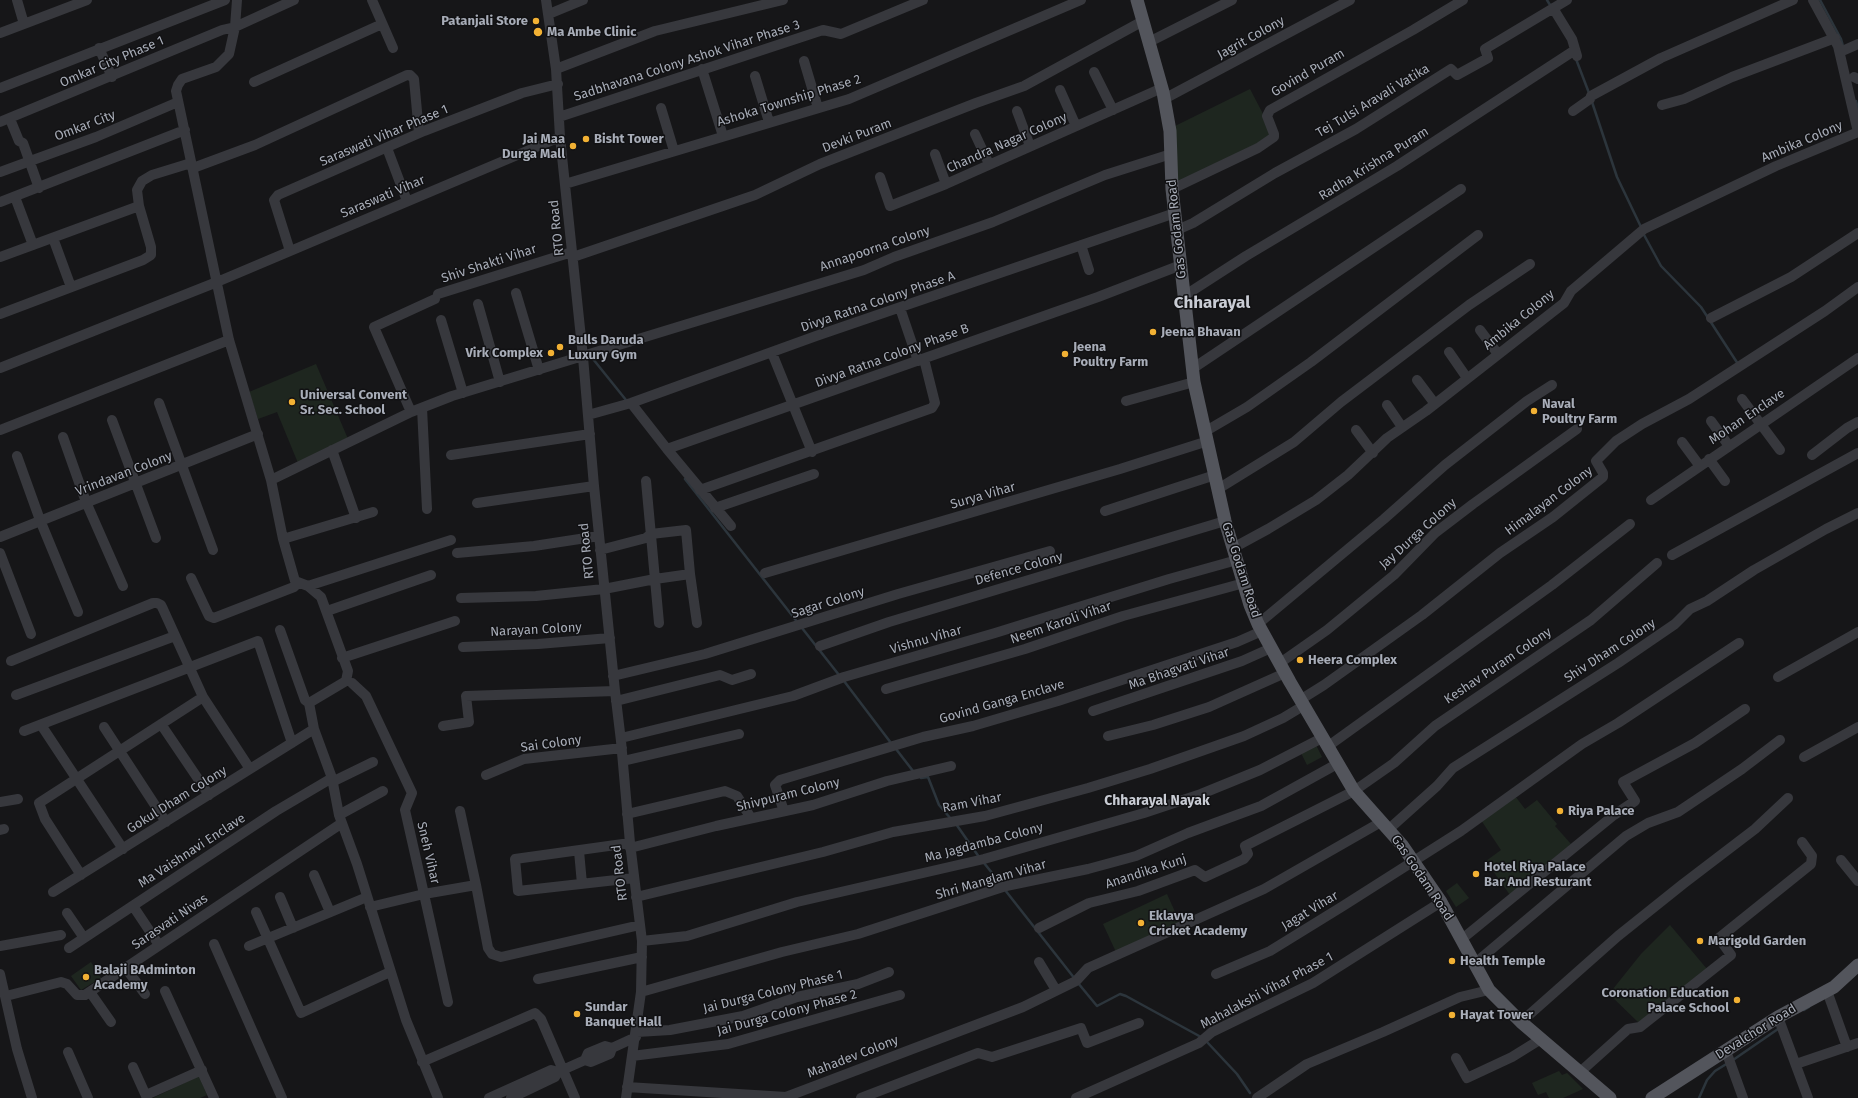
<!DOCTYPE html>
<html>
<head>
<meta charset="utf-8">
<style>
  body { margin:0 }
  canvas { display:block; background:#161618 }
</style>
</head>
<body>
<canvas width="1858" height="1098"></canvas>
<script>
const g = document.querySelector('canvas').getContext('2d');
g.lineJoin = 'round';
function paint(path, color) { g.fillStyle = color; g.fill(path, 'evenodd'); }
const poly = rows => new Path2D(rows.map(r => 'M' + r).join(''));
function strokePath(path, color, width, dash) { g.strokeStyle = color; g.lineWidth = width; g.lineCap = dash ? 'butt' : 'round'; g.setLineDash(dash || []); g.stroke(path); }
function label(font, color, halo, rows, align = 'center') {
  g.font = font + ' "Fira Sans",sans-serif'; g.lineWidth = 3; g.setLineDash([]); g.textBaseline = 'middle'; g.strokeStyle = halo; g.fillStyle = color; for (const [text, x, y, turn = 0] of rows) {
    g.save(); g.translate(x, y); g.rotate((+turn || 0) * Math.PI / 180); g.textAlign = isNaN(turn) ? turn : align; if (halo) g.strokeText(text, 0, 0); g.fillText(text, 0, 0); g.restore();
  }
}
const green = poly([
  [1250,89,1262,112,1272,136,1177,184,1173,127],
  [316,364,348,439,298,463,277,412,258,419,249,392],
  [1315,743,1322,757,1307,765,1300,751],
  [1515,796,1525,809,1537,800,1557,824,1555,826,1571,844,1510,895,1486,861,1501,850,1481,820],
  [1457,883,1469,898,1456,907,1446,891],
  [1167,894,1180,923,1116,952,1103,924],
  [1670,925,1707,969,1639,1023,1609,994,1641,954],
  [91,962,101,978,81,990,71,976],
  [1559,1071,1562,1075,1567,1073,1583,1089,1563,1098,1549,1098,1546,1092,1538,1095,1532,1083],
  [199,1076,207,1095,200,1098,153,1098]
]);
const stream = poly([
  [1547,0,1550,5],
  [1820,0,1841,39,1843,46],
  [1576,59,1589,93],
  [1856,101,1858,109],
  [1592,102,1617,177,1641,227],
  [1643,233,1661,266,1701,307,1738,364],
  [593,359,626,400],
  [685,479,798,623],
  [802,628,839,675],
  [844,681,891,743],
  [896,749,913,771],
  [921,778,928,777,939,805,951,819],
  [956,824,979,857],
  [984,863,1001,884],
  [1005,890,1075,979],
  [1078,983,1097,1006,1120,994,1126,996,1201,1037],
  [1804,1010,1809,1007],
  [1207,1042,1237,1074,1250,1093],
  [1733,1060,1778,1029],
  [1699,1098,1707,1080,1715,1071,1728,1063]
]);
const minor = poly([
  [17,0,24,24],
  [237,0,235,27,229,54,216,67,182,79,178,85,176,91,229,340,271,480,283,539,295,581,308,586,321,597,348,671,346,681,309,703,314,729,332,778,339,815,357,864,406,1020,438,1098],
  [372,0,393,48],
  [546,0,556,69,560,137,583,357,594,486,615,691,621,741,630,843,642,941,641,992,626,1098],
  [1813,0,1838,46,1858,132],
  [1553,8,1572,39,1577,56],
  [549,14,583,0],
  [0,33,87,0],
  [1149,42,1232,0],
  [99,48,112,77],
  [1840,52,1858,44],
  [804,61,818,108],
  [556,69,655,31,783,0],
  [702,69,723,136],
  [1094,72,1113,110],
  [755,76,769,122],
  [1854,77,1858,79],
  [254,82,382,24],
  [0,88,225,0],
  [1060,90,1076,126],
  [1164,99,1350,0],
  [1662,105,1684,99,1732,77,1835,38],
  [661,108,674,151],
  [1017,111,1030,146],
  [1573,111,1590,99,1591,96,1661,58,1793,0],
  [559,117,823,30,841,34,923,0],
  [10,119,19,141,23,143,39,188],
  [0,122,222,30,235,27,294,0],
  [975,134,989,164],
  [387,148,407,201],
  [935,154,946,184],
  [193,168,255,145,407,75,410,75,414,79,419,133],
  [0,172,96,137,178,102],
  [880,177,890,206,946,184,1162,88],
  [565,184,849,99,1081,0],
  [1172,189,1258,148,1274,137,1274,134,1267,116,1270,110,1413,30,1463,0],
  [15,197,33,245],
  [0,202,185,130],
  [1177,230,1193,223,1275,173,1356,129,1451,69,1457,75,1488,58,1485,49,1567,0],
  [53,238,71,287],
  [1081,245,1089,270],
  [290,251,274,200,278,195,424,131,522,93,558,84],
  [0,257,139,206],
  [573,257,755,195,820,164,976,103,1024,86,1143,21],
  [516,293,539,370],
  [438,294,572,252],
  [1184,296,1246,256,1397,166,1575,50],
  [478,304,500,382],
  [900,308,918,361],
  [0,314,143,260,151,255,151,247,139,206,137,190,142,181,152,175,191,163],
  [1711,318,1791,277,1858,233],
  [441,320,463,393],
  [1480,330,1498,354],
  [1449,352,1467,378],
  [772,353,812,452],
  [0,368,217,282,560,137],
  [1192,369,1461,189],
  [1417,380,1435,404],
  [1742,399,1780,450],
  [1126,401,1194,382],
  [159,403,213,550],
  [631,403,667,449,1098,297,1181,265],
  [1387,405,1402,427],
  [422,408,427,509],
  [411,412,374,327,435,299],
  [588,415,631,403,816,336,1175,213],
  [112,420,156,538],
  [1711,421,1729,446],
  [0,430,229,340],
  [1356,430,1373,453],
  [1206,431,1247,407,1311,362,1478,235],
  [63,437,86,502,123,586],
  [1682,442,1699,465],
  [667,449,731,526],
  [332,450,356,518],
  [451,455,590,434],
  [1812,455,1847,428,1858,422],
  [17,456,40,520,78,612],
  [1709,459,1725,481],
  [271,480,411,412,452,396,864,270,894,257,993,222,1105,175,1171,154],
  [646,481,659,623],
  [1218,489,1294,442,1341,402,1469,305,1530,264],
  [700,490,932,408,935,403,924,359],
  [1651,500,1858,358],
  [477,503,594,486],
  [715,508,814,474],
  [1105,511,1215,475],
  [0,537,258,434],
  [283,539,373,512],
  [1233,548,1268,529,1316,500,1348,475,1387,438,1426,411,1564,303,1571,291,1644,229,1776,166,1858,132],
  [600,550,646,538,651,534,686,530,690,574,697,623],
  [0,553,31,634],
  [457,553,534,546,599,536],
  [1672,555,1858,453],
  [765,573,1120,469,1208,441],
  [191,578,209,616,214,618,294,587,298,583],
  [308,586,451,540],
  [461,598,536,596,604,589,655,579,690,574],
  [327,611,431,575],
  [1258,624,1384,519,1445,465,1527,401,1552,385],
  [280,630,305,700,309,703],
  [820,646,889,622,1225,521],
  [463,647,538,644,610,638],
  [342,658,455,621],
  [11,661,153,603,157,603,161,605,163,609,203,697,250,769],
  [1280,663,1327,630,1394,575,1435,533,1473,504,1577,429],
  [613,676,705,654,898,594,1050,551],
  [1778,677,1858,632],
  [352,683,366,696,412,793,405,810,424,894,476,885,488,948,492,954,501,957,640,925],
  [886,689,1025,649,1123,616,1244,583],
  [16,695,175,636],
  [1300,700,1324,685,1422,615,1500,553,1553,517,1603,477,1603,473,1596,461,1616,441,1642,424,1689,399,1825,311,1858,287],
  [616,701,720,675,732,680,751,674],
  [1093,711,1242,661,1271,648],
  [161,724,209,795],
  [41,725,123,849],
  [443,726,469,722,466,696,615,691],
  [104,727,166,822],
  [24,731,258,641,292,743],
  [1108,736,1153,725,1209,707,1285,673],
  [621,738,793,696,844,677,995,633,1169,579,1237,560],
  [1327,747,1552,585,1630,524],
  [1804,757,1858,727],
  [623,761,739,734],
  [486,775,524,759,622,748],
  [332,782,373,762],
  [0,802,18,799],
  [460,811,476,885],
  [784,811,775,785,780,780,923,737,973,726,1058,701,1237,642,1262,631],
  [627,814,725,791,737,796,751,818],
  [339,815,383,791],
  [1389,829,1437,786,1453,768,1618,663,1675,624,1690,609,1707,601,1754,570,1826,529,1858,513],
  [0,830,4,829],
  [630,843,515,859,518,891,634,878],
  [630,848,716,826,813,805,887,781,951,766],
  [579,851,582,884],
  [1841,860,1858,881],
  [81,875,45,819,39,803,203,697],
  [314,875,330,912],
  [53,892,314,729],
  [280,897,293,928],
  [636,897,823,852,893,832,985,816,1088,788,1150,769,1244,736,1283,718,1303,706],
  [133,906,159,945],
  [370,907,424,894,448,1002],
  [256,912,301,1013,390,972],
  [67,913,84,938],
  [1039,928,1089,903,1138,891,1195,870,1205,877,1244,859,1248,854,1245,846,1354,791,1394,763,1435,726,1591,620,1657,563],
  [1462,939,1614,815,1635,801,1623,782,1695,743,1745,709],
  [642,941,687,936,797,902,984,859,1144,813,1201,794,1260,770,1322,738],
  [214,944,282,1098],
  [0,946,61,935],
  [249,946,367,897],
  [69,948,276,811,332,778],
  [1039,962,1056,990],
  [1474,964,1626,836,1648,823,1678,812,1742,769,1780,740],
  [125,967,145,994],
  [0,974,17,1049,32,1098],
  [1216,974,1270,951,1343,906,1461,831,1582,744,1618,723,1739,643],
  [538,979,642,957],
  [165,991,214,1098],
  [1827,991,1847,1047],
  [90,992,111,1022],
  [641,992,782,952,858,934,1006,886,1088,869,1136,856,1188,833,1261,806,1337,764],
  [6,996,61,982,67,984,77,995,85,995,342,823],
  [1778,1017,1808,1098],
  [1521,1022,1618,936,1683,884,1755,829,1788,798],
  [637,1032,670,1030,743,1016,797,997,858,984,889,972],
  [1726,1051,1743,1098],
  [68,1052,88,1098],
  [632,1056,728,1044,900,995],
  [1456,1058,1467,1078,1512,1057,1541,1039],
  [585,1060,591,1062,610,1054,612,1048],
  [422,1062,535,1013,541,1019,575,1098],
  [1796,1064,1858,1043],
  [133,1067,147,1098],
  [1579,1073,1628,1029,1640,1027,1731,955,1719,938,1811,864,1812,856,1802,842],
  [627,1087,786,1097,1023,1007,1076,981,1088,968,1264,889,1381,822],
  [146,1095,202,1070],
  [489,1098,551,1070,558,1072],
  [511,1098,555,1077,558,1072,585,1060,588,1053,605,1046,612,1048,636,1037],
  [861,1098,978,1053,992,1057,1081,1028,1087,1043,1139,1023],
  [1076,1098,1199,1043,1212,1032,1313,983,1441,902],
  [1257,1098,1307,1064,1383,1032,1460,997,1489,990]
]);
const major = poly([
  [1137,0,1163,92,1170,131,1172,189,1194,382,1225,521,1250,605,1258,624,1290,682,1354,791,1402,845,1441,902,1489,990,1521,1022,1610,1098],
  [1652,1098,1778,1017,1834,987,1858,965]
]);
const markers = [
  [536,21,4,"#f2b134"],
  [538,32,5,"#f2b134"],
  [586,139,4,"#f2b134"],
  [573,146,4,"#f2b134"],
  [1153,332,4,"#f2b134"],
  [560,347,4,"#f2b134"],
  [551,353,4,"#f2b134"],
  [1065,354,4,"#f2b134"],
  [292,402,4,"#f2b134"],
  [1534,411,4,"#f2b134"],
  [1300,660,4,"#f2b134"],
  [1560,811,4,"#f2b134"],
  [1476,874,4,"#f2b134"],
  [1141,923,4,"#f2b134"],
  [1700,941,4,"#f2b134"],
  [1452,961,4,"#f2b134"],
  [86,977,4,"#f2b134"],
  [1737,1000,4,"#f2b134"],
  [577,1014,4,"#f2b134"],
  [1452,1015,4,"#f2b134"]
];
const poiNames = [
  ["Patanjali Store",528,21,"right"],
  ["Ma Ambe Clinic",547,32],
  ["Jai Maa",565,139,"right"],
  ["Durga Mall",565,154,"right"],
  ["Bisht Tower",594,139],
  ["Jeena Bhavan",1161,332],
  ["Bulls Daruda",568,340],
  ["Luxury Gym",568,355],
  ["Jeena",1073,347],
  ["Poultry Farm",1073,362],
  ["Virk Complex",543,353,"right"],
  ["Universal Convent",300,395],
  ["Sr. Sec. School",300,410],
  ["Naval",1542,404],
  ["Poultry Farm",1542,419],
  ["Heera Complex",1308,660],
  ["Riya Palace",1568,811],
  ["Hotel Riya Palace",1484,867],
  ["Bar And Resturant",1484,882],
  ["Eklavya",1149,916],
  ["Cricket Academy",1149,931],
  ["Marigold Garden",1708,941],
  ["Health Temple",1460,961],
  ["Balaji BAdminton",94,970],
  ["Academy",94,985],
  ["Coronation Education",1729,993,"right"],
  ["Palace School",1729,1008,"right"],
  ["Sundar",585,1007],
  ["Banquet Hall",585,1022],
  ["Hayat Tower",1460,1015]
];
const streetNames = [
  ["Jagrit Colony",1251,38,-29],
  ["Sadbhavana Colony Ashok Vihar Phase 3",687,61,-18],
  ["Omkar City Phase 1",112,62,-23],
  ["Govind Puram",1308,73,-30],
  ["Ashoka Township Phase 2",789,101,-17],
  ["Tej Tulsi Aravali Vatika",1373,101,-31],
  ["Omkar City",85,126,-21],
  ["Saraswati Vihar Phase 1",384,136,-23],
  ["Devki Puram",857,136,-21],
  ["Ambika Colony",1802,142,-23],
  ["Chandra Nagar Colony",1007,143,-24],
  ["Radha Krishna Puram",1374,164,-32],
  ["Saraswati Vihar",383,197,-23],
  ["RTO Road",557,228,-96],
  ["Gas Godam Road",1177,229,-96],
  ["Annapoorna Colony",875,249,-19],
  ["Shiv Shakti Vihar",489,264,-18],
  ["Divya Ratna Colony Phase A",878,302,-19],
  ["Ambika Colony",1519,320,-39],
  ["Divya Ratna Colony Phase B",892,356,-20],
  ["Mohan Enclave",1747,417,-34],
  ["Vrindavan Colony",124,474,-21],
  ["Surya Vihar",983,496,-16],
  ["Himalayan Colony",1549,501,-37],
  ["Jay Durga Colony",1418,534,-42],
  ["RTO Road",587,551,-96],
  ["Defence Colony",1019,569,-16],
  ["Gas Godam Road",1241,570,72],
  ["Sagar Colony",828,603,-18],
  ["Neem Karoli Vihar",1061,623,-19],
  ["Narayan Colony",536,630,-3],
  ["Vishnu Vihar",926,640,-16],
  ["Shiv Dham Colony",1610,651,-33],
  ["Keshav Puram Colony",1498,666,-34],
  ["Ma Bhagvati Vihar",1179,669,-19],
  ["Govind Ganga Enclave",1002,702,-16],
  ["Sai Colony",551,744,-8],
  ["Shivpuram Colony",788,795,-14],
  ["Gokul Dham Colony",177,800,-32],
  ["Ram Vihar",972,803,-11],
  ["Ma Jagdamba Colony",984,843,-15],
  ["Ma Vaishnavi Enclave",192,851,-33],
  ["Sneh Vihar",428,853,77],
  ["Anandika Kunj",1146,872,-18],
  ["RTO Road",620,873,-97],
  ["Gas Godam Road",1422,878,56],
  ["Shri Manglam Vihar",991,880,-16],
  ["Jagat Vihar",1310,911,-31],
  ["Sarasvati Nivas",170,922,-34],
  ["Mahalakshi Vihar Phase 1",1267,991,-28],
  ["Jai Durga Colony Phase 1",773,992,-14],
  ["Jai Durga Colony Phase 2",787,1013,-15],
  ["Devalchor Road",1756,1032,-32],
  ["Mahadev Colony",853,1057,-21]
];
const neighbourhoodNames = [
  ["Chharayal Nayak",1157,801]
];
const districtNames = [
  ["Chharayal",1212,303]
];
paint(green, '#1e261f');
strokePath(stream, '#2c353c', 2.5);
strokePath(minor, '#37383d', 10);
strokePath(major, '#53555c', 13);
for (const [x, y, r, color] of markers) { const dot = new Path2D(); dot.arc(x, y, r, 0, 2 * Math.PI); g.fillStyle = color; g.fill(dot); strokePath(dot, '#111113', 1.5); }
label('bold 13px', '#a8adb8', '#111113', poiNames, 'left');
label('13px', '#a8adb8', '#111113', streetNames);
label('bold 14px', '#c9ccd4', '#111113', neighbourhoodNames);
label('bold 17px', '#c9ccd4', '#111113', districtNames);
</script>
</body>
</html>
